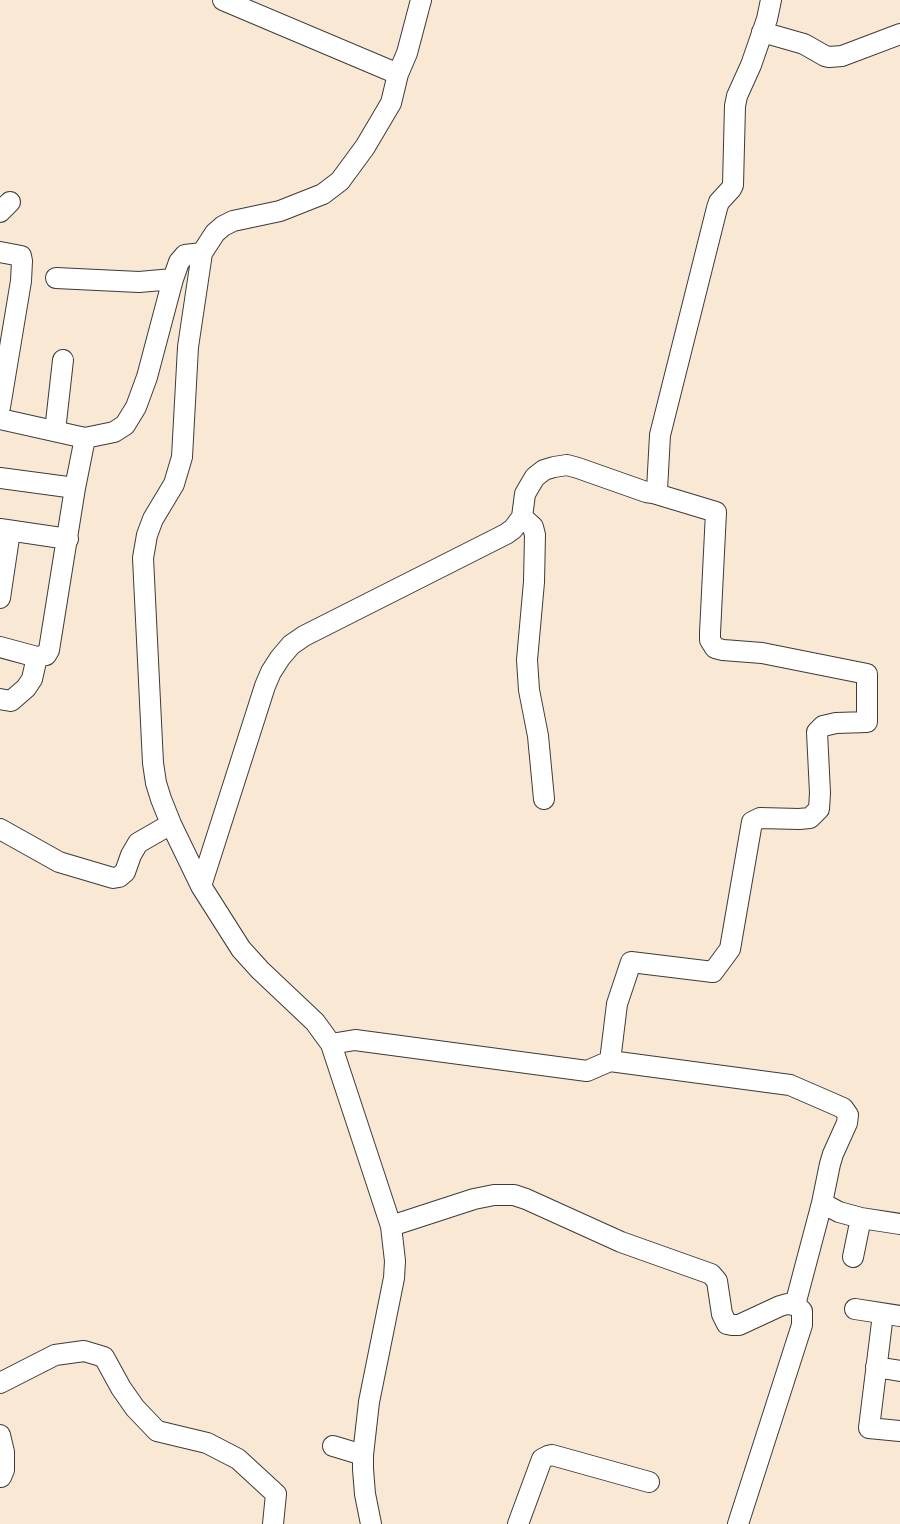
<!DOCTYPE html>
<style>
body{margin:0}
canvas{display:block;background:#f8e8d4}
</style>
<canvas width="900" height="1524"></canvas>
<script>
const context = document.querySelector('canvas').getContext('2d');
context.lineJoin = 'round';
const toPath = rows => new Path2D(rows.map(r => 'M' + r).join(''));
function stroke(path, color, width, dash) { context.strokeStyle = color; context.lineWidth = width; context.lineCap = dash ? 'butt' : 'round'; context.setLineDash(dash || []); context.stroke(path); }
const minor = toPath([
 [223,0,398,74],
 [762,32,804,44,825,56,829,57,842,56,900,34],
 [0,212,10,202],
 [0,252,21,256,22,261,21,281,0,407],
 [56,278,139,282,173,279],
 [0,419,85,438,75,488,49,650,46,655,37,657,0,647],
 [55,431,63,360],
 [85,438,114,432,125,425,136,407,147,377,173,279,179,262,185,255,202,253],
 [0,478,75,488],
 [522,517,533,527,535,535,534,582,527,660,529,690,538,736,544,799],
 [0,529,68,539],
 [0,598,10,531],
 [0,699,11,701,26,688,32,679,37,657],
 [0,829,59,862,113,878,119,877,125,872,131,855,138,843,171,824],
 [201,886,265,686,271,672,280,658,291,645,304,636,506,534,513,529,522,517,525,494,529,487,535,477,544,470,554,467,567,465,578,468,646,492,653,493,657,490,660,435,717,208,719,202,731,189,733,185,735,106,737,96,751,65,767,19,771,0],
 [331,1044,355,1040,587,1071,610,1061,790,1085,843,1108,848,1115,847,1123,833,1154,830,1164,822,1203,839,1212,861,1218,900,1224],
 [610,1061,617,1004,631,962,713,972,730,949,752,822,760,818,799,819,810,818,819,809,820,793,817,732,823,726,836,723,867,722,867,674,762,653,723,650,715,648,710,640,710,633,716,512,653,493],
 [391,1226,474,1199,494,1195,514,1195,526,1199,621,1242,711,1274,717,1281,722,1314,727,1324,732,1325,739,1325,780,1306,787,1304,795,1305,799,1308,802,1311,802,1325,738,1524],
 [853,1257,861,1218],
 [795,1305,822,1203],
 [855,1309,900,1316],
 [883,1314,869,1428,900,1431],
 [876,1367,900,1371],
 [0,1383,55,1355,84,1351,104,1357,121,1388,135,1408,157,1431,207,1443,238,1459,276,1494,273,1524],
 [0,1435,4,1452,4,1470,1,1477],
 [333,1446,363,1455],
 [371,1524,365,1494,363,1469,363,1455,369,1402,394,1278,395,1261,391,1226,331,1044,315,1022,260,970,241,949,201,886,171,824,161,799,156,783,153,763,143,558,147,535,153,519,174,484,182,457,188,347,202,253,215,233,223,226,233,221,280,211,323,194,340,181,365,147,391,103,398,74,407,53,421,0],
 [518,1524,542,1459,548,1456,552,1455,649,1482]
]);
stroke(minor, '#3d3b38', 22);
stroke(minor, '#fff', 20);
</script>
